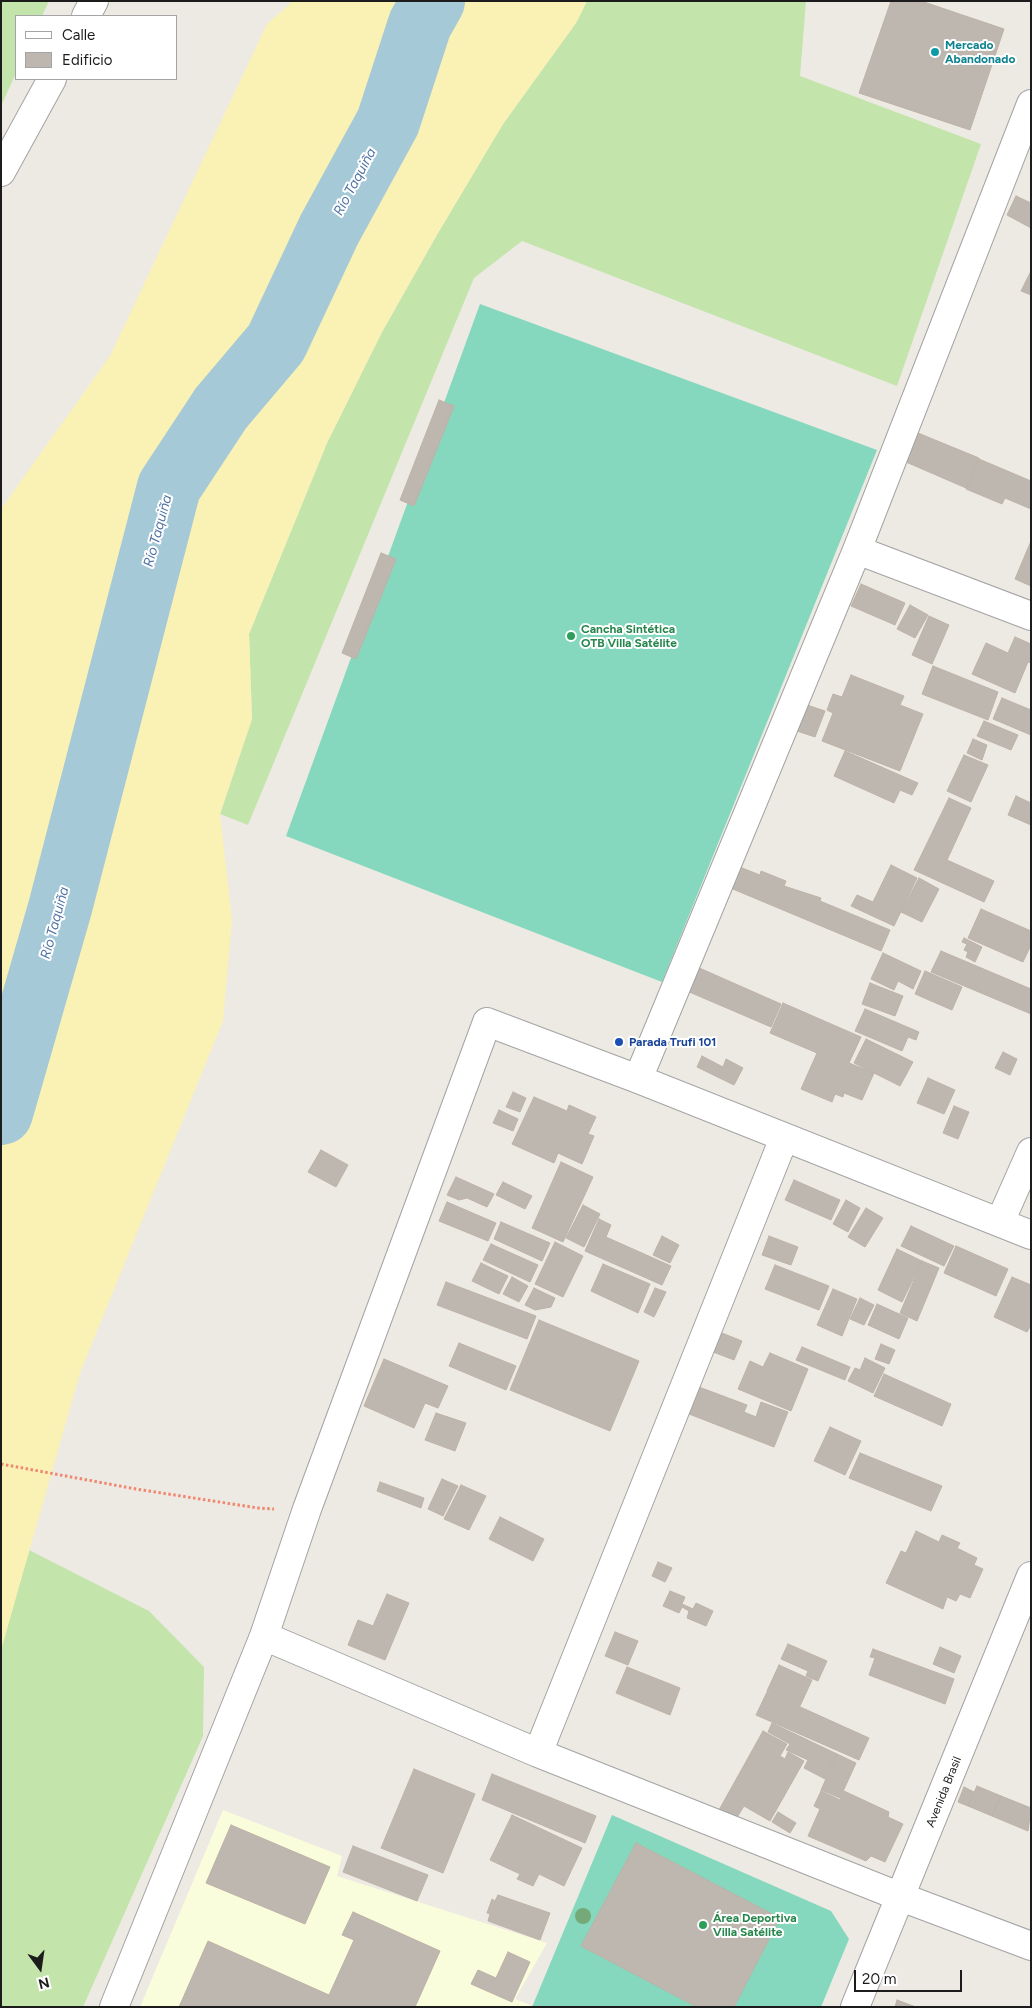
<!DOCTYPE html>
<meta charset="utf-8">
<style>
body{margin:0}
#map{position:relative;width:1032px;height:2008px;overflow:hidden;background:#edeae3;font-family:Figtree,sans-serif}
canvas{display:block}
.frame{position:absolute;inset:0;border:2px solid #1c1c1c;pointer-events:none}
.legend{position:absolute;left:15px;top:15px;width:162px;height:65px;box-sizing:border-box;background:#fff;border:1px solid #a4a4a4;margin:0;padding:6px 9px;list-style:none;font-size:15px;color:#1c1c1c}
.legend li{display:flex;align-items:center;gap:10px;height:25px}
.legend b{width:25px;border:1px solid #a4a4a4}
.north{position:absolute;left:15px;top:1943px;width:50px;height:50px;-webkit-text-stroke:4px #fff;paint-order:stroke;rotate:166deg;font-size:14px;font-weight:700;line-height:20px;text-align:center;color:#1c1c1c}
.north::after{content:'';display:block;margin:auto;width:18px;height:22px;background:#1c1c1c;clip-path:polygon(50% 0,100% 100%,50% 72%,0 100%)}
.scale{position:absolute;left:854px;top:1970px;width:108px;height:22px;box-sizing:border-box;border:2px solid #1c1c1c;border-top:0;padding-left:6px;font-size:15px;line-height:18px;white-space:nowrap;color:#1c1c1c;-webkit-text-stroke:4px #fff;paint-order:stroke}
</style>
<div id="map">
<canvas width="1032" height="2008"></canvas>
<div class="frame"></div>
<ul class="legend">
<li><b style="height:6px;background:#fff"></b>Calle</li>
<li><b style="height:14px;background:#bdb7b0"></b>Edificio</li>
</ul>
<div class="north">N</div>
<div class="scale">20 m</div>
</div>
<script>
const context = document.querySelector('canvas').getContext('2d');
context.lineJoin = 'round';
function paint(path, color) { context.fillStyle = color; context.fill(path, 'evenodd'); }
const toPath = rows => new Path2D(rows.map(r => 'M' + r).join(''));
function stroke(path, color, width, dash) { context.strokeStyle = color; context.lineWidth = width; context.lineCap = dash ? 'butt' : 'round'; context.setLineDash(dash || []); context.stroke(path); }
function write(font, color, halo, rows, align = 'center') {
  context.font = font + ' Figtree,sans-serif'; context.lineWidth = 4; context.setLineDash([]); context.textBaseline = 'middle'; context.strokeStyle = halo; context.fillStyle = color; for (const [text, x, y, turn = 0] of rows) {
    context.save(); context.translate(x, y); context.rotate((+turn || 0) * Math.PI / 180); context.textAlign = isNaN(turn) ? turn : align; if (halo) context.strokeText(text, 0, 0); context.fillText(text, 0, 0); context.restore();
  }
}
paint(toPath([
 [223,1810,342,1856,337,1876,547,1943,515,1999,535,2007,140,2007]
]), '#fafddc');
paint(toPath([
 [1,1,49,1,42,16,16,16,16,73,1,106],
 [587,1,806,1,800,76,981,144,897,386,522,241,474,278,248,825,220,814,252,719,249,634,327,443,382,332,438,233,503,124,576,23],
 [29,1550,149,1611,204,1667,203,1736,83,2007,1,2007,1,1650]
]), '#c3e4ab');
paint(toPath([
 [293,1,587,1,576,23,503,124,438,233,382,332,327,443,249,634,252,719,220,814,232,920,223,1021,80,1373,1,1650,1,509,110,356,267,24]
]), '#faf1b4');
paint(toPath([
 [480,304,877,450,662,982,286,836],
 [612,1815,831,1911,849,1939,821,2007,532,2007]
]), '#85d8be');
stroke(toPath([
 [1,1113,60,908,169,487,221,408,276,343,329,230,388,122,420,24,433,1]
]), '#a6c9d8', 64);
const building = toPath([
 [891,1,921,1,1004,29,970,130,859,93,891,1],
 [1016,196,1031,203,1031,228,1007,215,1016,196],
 [1031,271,1031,295,1021,291,1031,271],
 [439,400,454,406,414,506,400,500,439,400],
 [918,433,979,458,966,488,906,462,918,433],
 [979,459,1031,481,1031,509,1005,498,1002,504,966,489,979,459],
 [1031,541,1031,586,1015,579,1031,541],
 [381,553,396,559,356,659,342,653,381,553],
 [861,584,905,603,895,625,851,606,861,584],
 [910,605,928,615,915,638,897,629,910,605],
 [929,616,949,625,932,664,912,655,929,616],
 [1015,637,1031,644,1031,663,1028,662,1015,693,972,674,986,643,1008,653,1015,637],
 [933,666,998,692,988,720,922,694,933,666],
 [851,675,904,696,900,705,923,714,900,771,822,741,833,713,827,710,833,694,842,697,851,675],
 [1002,698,1031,710,1031,735,993,719,1002,698],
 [807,705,825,711,815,737,797,731,807,705],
 [984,721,1018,735,1011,750,977,736,984,721],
 [973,739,987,745,982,760,967,753,973,739],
 [845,751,918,783,912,795,900,790,894,803,834,776,845,751],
 [964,755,988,765,971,802,947,791,964,755],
 [1016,796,1031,803,1031,825,1008,815,1016,796],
 [949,798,971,808,947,860,994,881,984,902,914,870,949,798],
 [891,865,917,878,894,926,851,906,857,895,873,902,891,865],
 [737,866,760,875,761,871,786,881,784,886,821,898,820,901,890,930,881,951,728,887,737,866],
 [919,878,939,889,922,922,901,912,919,878],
 [981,909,1031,931,1031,945,1023,962,968,938,981,909],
 [964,938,982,947,975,962,966,957,968,952,964,950,967,944,962,942,964,938],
 [941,951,1031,989,1031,1014,931,972,941,951],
 [883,953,921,971,913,989,898,981,894,990,871,979,883,953],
 [697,967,781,1004,771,1027,687,991,697,967],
 [925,971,962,987,952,1010,915,994,925,971],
 [870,983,903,996,895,1016,862,1004,870,983],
 [783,1003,861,1037,849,1063,874,1073,862,1100,844,1093,843,1097,835,1094,832,1102,801,1089,817,1053,770,1033,783,1003],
 [865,1009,919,1032,916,1040,908,1037,902,1051,855,1031,865,1009],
 [866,1039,913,1062,900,1086,854,1063,866,1039],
 [1003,1052,1017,1059,1010,1075,995,1068,1003,1052],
 [702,1056,723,1067,726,1059,743,1068,734,1085,697,1067,702,1056],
 [928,1078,955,1090,944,1114,917,1103,928,1078],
 [513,1092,526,1098,520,1112,506,1107,513,1092],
 [534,1097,567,1111,569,1105,596,1117,588,1134,594,1136,582,1164,558,1153,554,1163,512,1144,534,1097],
 [954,1106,969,1112,958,1139,943,1133,954,1106],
 [499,1110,518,1119,513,1131,493,1123,499,1110],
 [321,1150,348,1165,336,1187,308,1172,321,1150],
 [561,1162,593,1177,563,1242,532,1228,561,1162],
 [456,1177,494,1194,487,1207,467,1198,459,1200,447,1195,456,1177],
 [794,1180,840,1200,831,1220,785,1200,794,1180],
 [503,1182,532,1196,525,1209,496,1195,503,1182],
 [846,1200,860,1208,848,1232,833,1224,846,1200],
 [447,1202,496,1223,488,1241,439,1221,447,1202],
 [583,1205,600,1214,584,1247,566,1238,583,1205],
 [866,1208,883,1218,865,1247,848,1237,866,1208],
 [599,1219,611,1225,606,1237,671,1266,662,1285,585,1251,599,1219],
 [501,1222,550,1243,542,1261,494,1239,501,1222],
 [911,1226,954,1246,944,1266,901,1246,911,1226],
 [662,1236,679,1245,670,1263,653,1255,662,1236],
 [769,1236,798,1247,791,1265,762,1255,769,1236],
 [555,1242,583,1256,563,1297,535,1284,555,1242],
 [491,1244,538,1265,530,1282,483,1260,491,1244],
 [956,1246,1008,1269,996,1296,944,1273,956,1246],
 [897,1249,922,1261,902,1302,878,1290,897,1249],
 [922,1261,939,1268,917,1321,900,1313,922,1261],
 [481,1263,508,1276,499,1294,472,1281,481,1263],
 [603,1264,650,1284,638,1313,591,1291,603,1264],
 [775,1265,829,1286,819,1310,765,1289,775,1265],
 [512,1277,528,1286,519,1302,503,1294,512,1277],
 [1012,1277,1031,1285,1031,1325,1027,1332,994,1317,1012,1277],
 [446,1282,536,1316,527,1339,437,1305,446,1282],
 [534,1288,555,1298,551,1307,535,1310,525,1305,534,1288],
 [655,1288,666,1292,654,1317,644,1312,655,1288],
 [833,1289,857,1299,842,1336,817,1325,833,1289],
 [860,1298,874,1305,864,1325,850,1319,860,1298],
 [877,1304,908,1318,899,1339,868,1325,877,1304],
 [539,1320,639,1361,610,1431,510,1390,539,1320],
 [717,1331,742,1341,734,1360,708,1350,717,1331],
 [459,1343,516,1366,506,1390,449,1366,459,1343],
 [881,1344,895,1350,889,1364,875,1359,881,1344],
 [802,1347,850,1367,845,1380,796,1360,802,1347],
 [770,1353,808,1369,791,1411,738,1389,750,1361,763,1367,770,1353],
 [865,1358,885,1368,873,1393,848,1381,855,1368,860,1370,865,1358],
 [384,1359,448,1386,438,1408,425,1403,414,1428,364,1406,384,1359],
 [884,1374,951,1404,942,1426,874,1396,884,1374],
 [699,1387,747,1405,744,1412,756,1417,761,1402,788,1412,774,1447,689,1414,699,1387],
 [436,1413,466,1423,455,1451,425,1440,436,1413],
 [830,1427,861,1441,845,1475,814,1461,830,1427],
 [860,1453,942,1486,931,1511,849,1478,860,1453],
 [442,1479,458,1486,443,1516,428,1509,442,1479],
 [380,1482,424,1498,421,1508,377,1491,380,1482],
 [461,1485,486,1496,469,1530,444,1519,461,1485],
 [500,1517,544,1539,533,1561,489,1539,500,1517],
 [916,1531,939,1542,942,1535,960,1543,957,1548,977,1558,974,1565,983,1569,970,1598,960,1594,956,1601,947,1597,943,1609,886,1583,901,1551,906,1553,916,1531],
 [658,1562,672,1568,665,1582,652,1576,658,1562],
 [670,1591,685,1597,682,1604,693,1609,696,1603,713,1611,706,1626,687,1618,689,1611,682,1607,679,1613,663,1606,670,1591],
 [387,1594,409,1603,385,1660,348,1645,358,1620,373,1626,387,1594],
 [615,1632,638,1641,628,1665,605,1656,615,1632],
 [788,1644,827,1661,818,1681,806,1676,808,1671,781,1659,788,1644],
 [940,1647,961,1656,954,1673,933,1664,940,1647],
 [873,1649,954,1679,945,1704,869,1675,875,1658,870,1657,873,1649],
 [779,1665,812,1680,800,1706,767,1691,779,1665],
 [627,1667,680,1688,670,1715,616,1693,627,1667],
 [767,1692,869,1738,859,1760,756,1715,767,1692],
 [772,1723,837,1754,825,1779,804,1768,808,1760,786,1750,790,1744,768,1732,772,1723],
 [763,1731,787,1744,780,1756,785,1759,788,1752,804,1761,770,1821,744,1806,736,1819,719,1810,763,1731],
 [837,1754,856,1763,840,1798,821,1790,837,1754],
 [414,1769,475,1794,443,1873,381,1848,414,1769],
 [492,1774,596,1816,585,1843,482,1800,492,1774],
 [977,1786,1001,1796,992,1816,968,1806,977,1786],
 [964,1787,974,1792,968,1806,958,1802,964,1787],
 [821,1791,840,1800,844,1791,889,1812,888,1817,903,1824,885,1862,871,1856,866,1861,808,1836,820,1809,814,1806,821,1791],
 [1001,1796,1031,1808,1028,1831,992,1816,1001,1796],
 [778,1812,796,1823,790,1833,772,1822,778,1812],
 [512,1815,582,1848,564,1886,539,1874,533,1886,517,1879,520,1874,490,1860,512,1815],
 [231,1825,330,1867,305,1924,206,1883,231,1825],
 [636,1843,780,1918,734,2007,697,2007,581,1946,636,1843],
 [353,1846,428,1875,417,1901,343,1872,353,1846],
 [498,1895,550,1913,540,1940,488,1921,490,1914,487,1913,492,1899,495,1901,498,1895],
 [353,1912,440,1951,415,2007,179,2007,208,1941,329,1995,354,1940,342,1935,353,1912],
 [508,1952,530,1962,512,2002,471,1984,478,1970,496,1978,508,1952],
 [897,2000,916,2007,895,2007,897,2000]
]);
paint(building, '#bdb7b0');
stroke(building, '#beb2a6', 1);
const minor = toPath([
 [86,16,94,1],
 [1,172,52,79],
 [857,550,1031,616],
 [638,1079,857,550,1031,104],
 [1000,1222,1031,1152],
 [264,1636,538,1753,901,1897,1031,1946],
 [538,1753,784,1138],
 [114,2007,264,1636,307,1509,487,1022,638,1079,1031,1235],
 [855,2007,1031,1576]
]);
stroke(minor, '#a3a3a3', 30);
stroke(toPath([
 [1,1464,136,1489,258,1508,274,1509]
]), '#f08871', 3, [2.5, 2.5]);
stroke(minor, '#fff', 28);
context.fillStyle = '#75a979';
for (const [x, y] of [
 [583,1916]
]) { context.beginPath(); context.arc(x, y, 8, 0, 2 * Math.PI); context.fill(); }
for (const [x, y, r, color] of [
 [935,52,5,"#0f9aa8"],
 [571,636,5,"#2e9e5b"],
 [619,1042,5,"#1a4fb4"],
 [703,1925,5,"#2e9e5b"]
]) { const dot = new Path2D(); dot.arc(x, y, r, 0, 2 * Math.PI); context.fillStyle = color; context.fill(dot); stroke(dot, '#fff', 2); }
write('bold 12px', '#0d838f', '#fff', [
 ["Mercado",945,45],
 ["Abandonado",945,59]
], 'left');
write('bold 12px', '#27864d', '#fff', [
 ["Cancha Sintética",581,629],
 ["OTB Villa Satélite",581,643],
 ["Área Deportiva",713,1918],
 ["Villa Satélite",713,1932]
], 'left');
write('bold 12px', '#164399', '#fff', [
 ["Parada Trufi 101",629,1042]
], 'left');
write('12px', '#1c1c1c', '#fff', [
 ["Avenida Brasil",944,1792,-68]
]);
write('italic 14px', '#5074a5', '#fff', [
 ["Río Taquiña",355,182,-62],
 ["Río Taquiña",158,531,-75],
 ["Río Taquiña",55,923,-75]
]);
</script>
